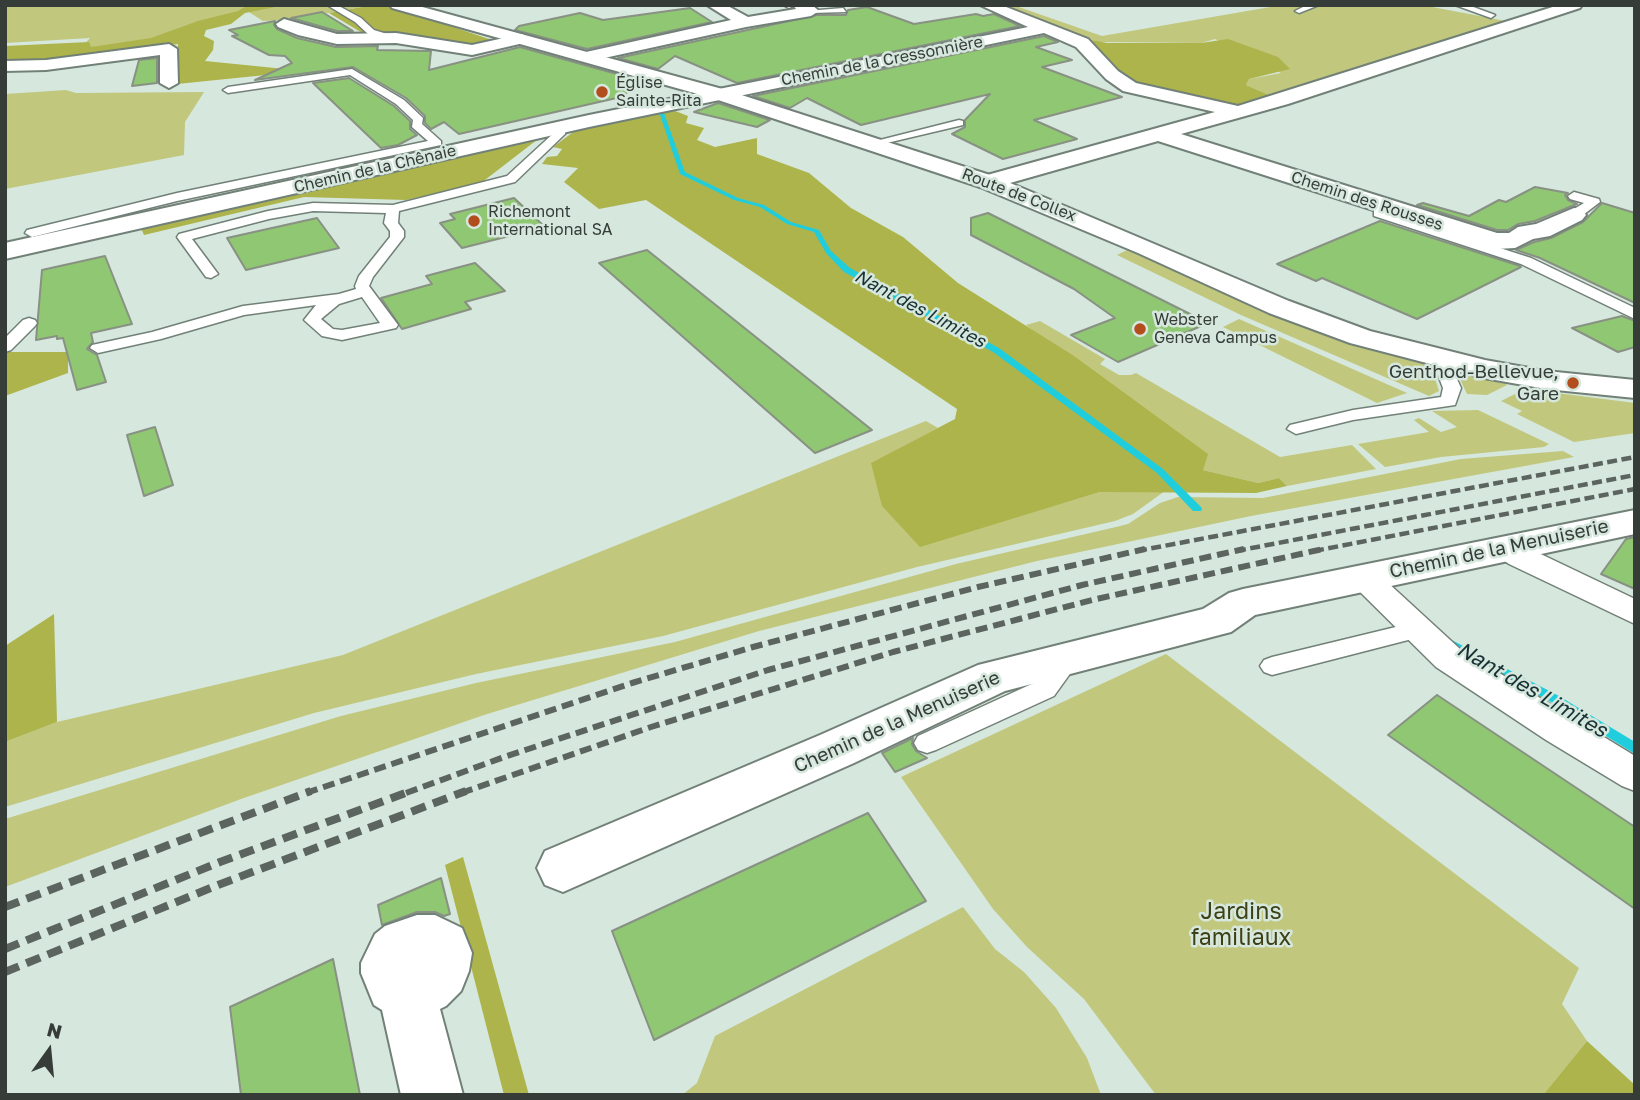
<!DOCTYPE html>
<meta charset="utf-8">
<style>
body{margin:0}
#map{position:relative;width:1640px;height:1100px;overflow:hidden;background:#d6e7dd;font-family:"Golos Text",sans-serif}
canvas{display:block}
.frame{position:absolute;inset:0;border:7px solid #363d38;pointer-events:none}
.north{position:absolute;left:14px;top:1016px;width:70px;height:70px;-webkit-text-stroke:5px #d6e7dd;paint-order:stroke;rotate:15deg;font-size:19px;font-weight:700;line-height:28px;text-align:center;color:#363d38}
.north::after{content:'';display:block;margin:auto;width:24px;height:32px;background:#363d38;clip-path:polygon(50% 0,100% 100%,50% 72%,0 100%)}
</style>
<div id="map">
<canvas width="1640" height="1100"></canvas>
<div class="frame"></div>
<div class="north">N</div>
</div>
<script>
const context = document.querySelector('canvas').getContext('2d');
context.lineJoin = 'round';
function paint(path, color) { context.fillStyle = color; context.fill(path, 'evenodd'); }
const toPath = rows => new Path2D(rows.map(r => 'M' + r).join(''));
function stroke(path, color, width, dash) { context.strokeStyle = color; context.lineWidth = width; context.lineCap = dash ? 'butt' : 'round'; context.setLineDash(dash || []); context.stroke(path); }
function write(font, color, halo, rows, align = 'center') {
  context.font = font + ' "Golos Text",sans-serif'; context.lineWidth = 5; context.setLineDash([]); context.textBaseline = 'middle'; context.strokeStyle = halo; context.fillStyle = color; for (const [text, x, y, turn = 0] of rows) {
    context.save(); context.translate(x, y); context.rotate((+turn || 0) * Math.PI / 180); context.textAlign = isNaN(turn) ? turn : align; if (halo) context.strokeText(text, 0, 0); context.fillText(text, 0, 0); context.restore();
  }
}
paint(toPath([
 [5,5,373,5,289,20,263,21,244,9,166,37,71,59,90,38,5,43],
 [992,5,1013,5,1102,36,1282,5,1422,5,1511,22,1276,98,1246,85,1249,79,1281,73,1215,39,1201,43,1098,42],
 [66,90,76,93,204,92,185,122,184,155,5,189,5,94],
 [1129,249,1359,344,1427,365,1432,369,1439,391,1429,396,1241,315,1117,255],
 [1239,319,1407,393,1377,403,1223,327],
 [1040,321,1105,359,1100,364,1119,375,1131,375,1136,373,1280,457,1352,445,1376,469,1287,486,1279,478,1258,483,1203,470,1026,325],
 [1468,374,1502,380,1507,385,1487,395,1467,394,1459,377],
 [1525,389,1635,403,1635,433,1574,442,1517,414,1522,411,1501,401],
 [1478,410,1549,444,1544,447,1441,457,1385,467,1358,444,1429,432,1414,420,1419,418,1441,432,1457,427,1432,411],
 [926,421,938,428,872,463,920,546,1100,492,1165,491,1133,514,1115,521,917,567,663,636,476,674,314,713,5,807,5,742,57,722,343,655],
 [1563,451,1574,457,1251,516,1037,561,759,631,484,715,241,799,5,887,5,819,341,716,476,683,675,642,956,564,1116,527,1128,524,1160,503,1178,497,1263,498,1461,459],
 [1166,654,1579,968,1562,1004,1587,1041,1543,1095,1156,1095,1084,999,1027,947,993,909,901,777],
 [963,907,995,949,1024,972,1056,1008,1087,1058,1101,1095,682,1095,697,1083,715,1036]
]), '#c1c77d');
paint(toPath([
 [248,5,280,6,245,13,231,24,206,30,204,36,214,41,213,50,205,61,305,71,177,84,178,44,58,61,5,62,5,46,89,42,91,47,151,38,198,21,238,11],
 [373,5,387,5,492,40,477,44,364,34,329,13],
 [1081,38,1107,43,1201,43,1228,39,1278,57,1290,69,1249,79,1246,85,1276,98,1240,107,1131,84],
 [670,109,688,116,686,123,704,128,697,140,715,147,757,138,757,154,809,173,851,208,903,237,958,283,1074,356,1208,454,1203,470,1258,483,1279,478,1287,486,1256,493,1100,492,920,547,882,506,871,463,955,419,957,409,646,200,599,209,564,182,578,168,542,164,547,157,557,156,562,149,553,147,580,127],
 [542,136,481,183,406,200,304,197,144,235,140,226],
 [5,352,68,352,68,373,5,396],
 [54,614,57,722,5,742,5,646],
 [463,857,529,1095,504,1095,445,865],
 [1587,1041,1635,1085,1635,1095,1543,1095]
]), '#adb44b');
paint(toPath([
 [659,112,664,113,685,172,738,198,764,205,791,222,819,230,831,251,850,268,999,348,1163,469,1201,507,1202,509,1201,511,1193,511,1157,473,993,352,844,272,826,253,814,232,787,224,760,207,734,200,680,174,659,112],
 [1446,637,1559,696,1635,742,1635,754,1551,702,1442,644,1440,641,1442,638,1446,637]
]), '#20cddd');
const building = toPath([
 [867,7,914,24,976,14,983,16,994,14,1020,26,737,83,675,56,658,69,618,58,817,15,846,15,848,10,867,7],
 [690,8,712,22,587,49,515,30,519,26,580,13,603,20,690,8],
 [322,12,353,31,337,31,291,18,322,12],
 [275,21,274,25,277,29,297,38,336,47,378,46,377,50,431,51,429,70,520,47,642,81,621,97,459,134,444,122,431,129,425,123,425,116,406,98,353,67,255,80,292,63,285,56,269,55,232,36,238,35,229,30,275,21],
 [1044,36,1058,42,1036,47,1072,60,1042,67,1122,97,1034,120,1077,139,1003,159,952,134,965,127,965,120,990,94,861,125,807,98,790,108,753,96,1044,36],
 [157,58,157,83,132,86,139,60,157,58],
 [349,78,394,106,410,121,410,129,417,135,398,145,381,148,313,83,349,78],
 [718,103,770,120,757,127,694,112,718,103],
 [1535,187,1568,193,1565,195,1568,200,1577,204,1535,221,1518,224,1508,230,1497,230,1417,205,1423,203,1469,216,1499,200,1506,202,1535,187],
 [514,198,545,227,462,248,440,223,455,219,450,214,514,198],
 [1602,203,1635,213,1635,303,1540,258,1516,250,1534,242,1551,238,1583,222,1602,203],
 [988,213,1208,323,1118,362,1071,335,1115,318,1074,289,971,235,971,218,988,213],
 [317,218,339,248,246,270,227,238,317,218],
 [1380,221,1520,266,1521,267,1417,319,1322,278,1316,281,1277,264,1380,221],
 [647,250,872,430,815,453,599,263,647,250],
 [105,256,132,324,91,333,93,342,87,349,97,355,106,382,77,390,63,338,57,339,57,336,36,340,42,270,105,256],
 [475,263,505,291,465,302,471,309,402,329,381,298,432,284,426,276,475,263],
 [1622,316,1635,321,1635,347,1618,352,1572,328,1622,316],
 [155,427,173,485,144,496,127,435,155,427],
 [1635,537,1635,589,1601,574,1626,539,1635,537],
 [1437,695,1635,827,1635,909,1388,735,1437,695],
 [913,738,912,744,916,751,927,758,895,772,882,753,913,738],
 [868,813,926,901,654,1040,612,931,868,813],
 [441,878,450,914,444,916,435,912,417,912,382,925,378,905,441,878],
 [333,959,360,1095,241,1095,230,1007,333,959]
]);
paint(building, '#90c772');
stroke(building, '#889183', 2);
const service = toPath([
 [327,5,337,5,361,18,374,30,400,38,396,41,368,34,355,22,327,5],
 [783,5,793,5,793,6,789,8,783,5],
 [1307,5,1319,5,1299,13,1295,11,1307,5],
 [1455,5,1468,5,1495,15,1491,18,1455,5],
 [843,8,846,12,811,13,807,11,843,8],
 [352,69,404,100,423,118,422,124,441,141,441,145,177,201,32,237,25,233,27,230,177,193,428,141,412,127,413,120,396,104,350,75,228,93,223,90,228,87,352,69],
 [959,120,963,121,963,125,874,146,868,143,959,120],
 [558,125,566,125,565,134,515,182,399,211,398,223,404,231,404,237,373,277,369,286,398,325,396,328,342,340,322,336,304,320,316,305,244,315,161,339,98,353,90,348,92,345,152,332,243,306,339,294,356,289,355,286,359,276,390,237,390,231,384,223,386,213,313,211,269,219,192,239,218,274,211,278,206,277,177,237,179,234,268,211,313,203,393,205,507,176,556,131,558,125],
 [362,297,380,323,342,330,333,329,321,319,339,304,362,297],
 [1574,192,1599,199,1600,202,1579,218,1569,218,1569,212,1584,203,1570,199,1568,196,1574,192],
 [1379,209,1531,258,1635,308,1635,319,1521,264,1374,216,1374,210,1379,209],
 [29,318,35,320,37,323,35,326,11,350,5,352,5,338,23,320,29,318],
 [1440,354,1448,359,1461,388,1455,405,1353,420,1296,434,1287,429,1290,425,1353,410,1441,397,1443,388,1432,359,1440,354],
 [1404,625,1412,627,1415,633,1412,639,1272,675,1264,672,1260,666,1264,660,1272,657,1404,625],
 [1070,648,1078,651,1082,657,1054,696,936,750,927,753,918,750,914,743,918,736,1036,682,1062,651,1070,648]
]);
const pedestrian = toPath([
 [1505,537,1635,599,1635,624,1509,564,1495,554,1490,547,1495,540,1505,537],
 [1363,566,1374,570,1460,649,1635,756,1635,791,1622,786,1546,740,1436,667,1352,584,1348,577,1352,570,1363,566]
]);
const minor = toPath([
 [707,5,726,5,748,17,796,9,793,5,812,5,819,11,811,16,746,27,586,62,577,57,586,52,731,20,707,5],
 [980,5,1001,5,1088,39,1118,71,1136,83,1238,106,1559,5,1582,5,1580,8,1288,104,1181,134,1497,233,1509,233,1518,227,1536,224,1574,208,1582,210,1586,215,1582,220,1550,236,1533,239,1515,248,1495,249,1158,141,996,187,980,187,977,182,980,177,1215,112,1123,91,1106,79,1076,47,1044,33,589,127,5,259,5,243,589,115,1028,27,980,5],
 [284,19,337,34,396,33,472,45,522,34,530,39,528,42,472,55,396,43,337,44,298,35,278,27,276,24,284,19],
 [169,44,177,49,178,83,169,88,160,83,160,55,46,70,5,71,5,61,46,60,169,44],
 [1635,510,1635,534,1255,615,1231,632,1005,691,854,763,563,892,545,885,537,868,545,851,820,735,978,665,1203,609,1229,593,1243,589,1635,510],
 [417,915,435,915,462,928,472,953,469,971,461,991,446,1006,440,1009,463,1095,401,1095,382,1010,374,1005,361,973,361,963,375,934,385,926,417,915]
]);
const tertiary = toPath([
 [390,5,415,5,726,90,996,177,1289,301,1370,331,1485,360,1546,371,1635,380,1635,398,1546,389,1484,378,1350,343,1269,313,1138,253,980,187,712,98,392,8,390,5]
]);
stroke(service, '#728178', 3);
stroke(pedestrian, '#728178', 3);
stroke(minor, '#728178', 4);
stroke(tertiary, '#728178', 4);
paint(service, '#fff');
paint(pedestrian, '#fff');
paint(minor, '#fff');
paint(tertiary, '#fff');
stroke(toPath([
 [1137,551,1635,457],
 [1236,551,1635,475],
 [1314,551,1635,489]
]), '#5b645e', 4.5, [10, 4.5]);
stroke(toPath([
 [306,793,632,683,753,647,978,587,1145,549],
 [406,793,504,757,768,670,1082,585,1244,549],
 [461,793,651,727,893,652,1092,600,1323,549]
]), '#5b645e', 6, [12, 6]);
stroke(toPath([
 [5,907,311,791],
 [5,949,220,862,411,791],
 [5,972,218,885,466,791]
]), '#5b645e', 8, [15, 8]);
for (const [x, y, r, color] of [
 [602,92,7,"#b24d1e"],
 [474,221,7,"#b24d1e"],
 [1140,329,7,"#b24d1e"],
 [1573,383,7,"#b24d1e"]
]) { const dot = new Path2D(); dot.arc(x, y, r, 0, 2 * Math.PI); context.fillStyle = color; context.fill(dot); stroke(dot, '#d6e7dd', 2.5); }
write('16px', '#363d38', '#d6e7dd', [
 ["Chemin de la Cressonnière",882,61,-11],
 ["Chemin de la Chênaie",375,169,-13],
 ["Route de Collex",1019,195,21],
 ["Chemin des Rousses",1367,201,18]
]);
write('16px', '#363d38', '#d6e7dd', [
 ["Église",616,83],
 ["Sainte-Rita",616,101],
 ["Richemont",488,212],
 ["International SA",488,230],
 ["Webster",1154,320],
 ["Geneva Campus",1154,338]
], 'left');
write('italic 18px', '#183134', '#d6e7dd', [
 ["Nant des Limites",920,309,28]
]);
write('19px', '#363d38', '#d6e7dd', [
 ["Genthod-Bellevue,",1559,372],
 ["Gare",1559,394]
], 'right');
write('19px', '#363d38', '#d6e7dd', [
 ["Chemin de la Menuiserie",1499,549,-12],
 ["Chemin de la Menuiserie",897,722,-24]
]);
write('italic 21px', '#183134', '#d6e7dd', [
 ["Nant des Limites",1532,690,30]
]);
write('23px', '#3e4015', '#d6e7dd', [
 ["Jardins",1241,912],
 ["familiaux",1241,938]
]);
</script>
